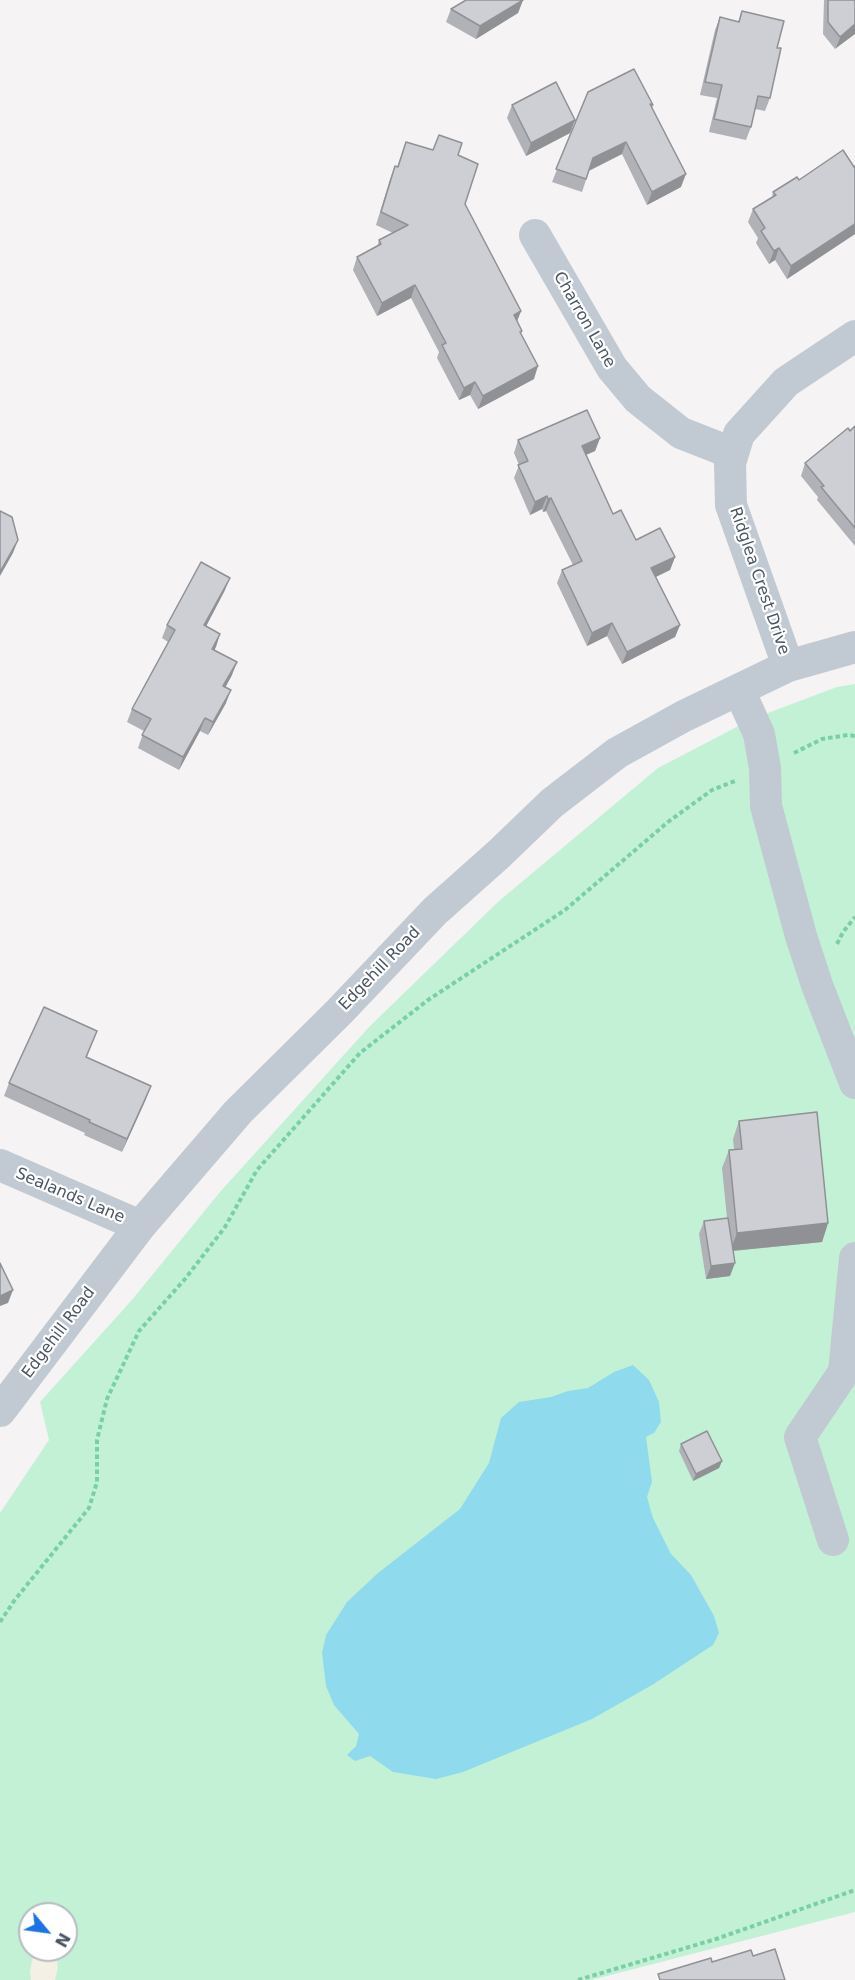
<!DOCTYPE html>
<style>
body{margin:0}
#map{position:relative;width:855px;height:1980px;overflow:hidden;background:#f5f3f3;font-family:"DejaVu Sans",sans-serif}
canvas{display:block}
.north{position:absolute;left:18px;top:1902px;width:60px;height:60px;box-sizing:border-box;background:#fff;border:2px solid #b7bbc0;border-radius:50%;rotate:119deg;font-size:16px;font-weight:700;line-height:24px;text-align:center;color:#4a5661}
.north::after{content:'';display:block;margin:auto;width:21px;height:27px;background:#1a73e8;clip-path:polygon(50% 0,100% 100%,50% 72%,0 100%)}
</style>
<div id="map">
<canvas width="855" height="1980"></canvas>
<div class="north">N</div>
</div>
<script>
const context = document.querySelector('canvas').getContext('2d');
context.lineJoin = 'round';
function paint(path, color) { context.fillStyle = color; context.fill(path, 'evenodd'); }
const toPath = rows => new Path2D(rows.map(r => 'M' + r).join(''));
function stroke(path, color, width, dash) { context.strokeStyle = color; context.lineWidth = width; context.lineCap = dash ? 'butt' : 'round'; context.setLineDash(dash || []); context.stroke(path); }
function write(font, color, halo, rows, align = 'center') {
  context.font = font + ' "DejaVu Sans",sans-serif'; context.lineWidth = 4.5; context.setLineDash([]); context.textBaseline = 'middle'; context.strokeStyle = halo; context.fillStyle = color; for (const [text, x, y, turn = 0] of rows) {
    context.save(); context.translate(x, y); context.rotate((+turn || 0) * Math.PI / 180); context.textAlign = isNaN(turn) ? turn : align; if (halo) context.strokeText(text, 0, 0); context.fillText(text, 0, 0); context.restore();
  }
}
paint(toPath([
 [855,684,855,1912,591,1980,0,1980,0,1513,49,1440,40,1402,131,1301,220,1192,370,1026,499,901,658,768,752,719,837,687],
 [30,1914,66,1914,66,1950,30,1950]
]), '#c3f1d5');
paint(toPath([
 [42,1953,51,1953,56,1957,58,1968,55,1980,31,1980,30,1972,32,1960,37,1954]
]), '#f5f0e5');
paint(toPath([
 [633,1365,649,1380,659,1402,661,1422,654,1433,646,1437,652,1482,647,1497,653,1518,671,1554,691,1575,714,1616,719,1633,713,1645,652,1685,592,1719,463,1772,436,1779,393,1772,370,1756,355,1761,347,1755,356,1746,359,1734,334,1705,326,1686,322,1653,326,1635,347,1602,378,1573,460,1509,489,1463,501,1418,519,1402,551,1397,568,1391,588,1388,614,1372]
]), '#90daee');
stroke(toPath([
 [794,753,822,739,848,735,855,736],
 [837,944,843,932,855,917],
 [0,1622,14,1601,89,1508,97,1482,97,1440,107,1399,139,1331,185,1279,225,1227,257,1170,360,1053,428,1000,565,910,668,822,712,790,735,781],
 [578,1980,716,1939,855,1890]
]), '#7ad0a6', 4, [4.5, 3]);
stroke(toPath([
 [535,235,612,368,638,399,681,433,732,453],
 [788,666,731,505,730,463,739,434,786,382,855,336],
 [739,690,759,734,765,768,766,806,801,936,817,985,855,1083],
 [0,1165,140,1226],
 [0,1411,140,1226,238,1112,339,1012,435,911,499,854,552,803,617,753,684,716,788,666,855,647],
 [833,1540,800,1437,844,1372,855,1258]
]), '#c1cad2', 32);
paint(toPath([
 [523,0,518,13,476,39,446,22,451,9],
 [824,0,855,0,835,49,823,34],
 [742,11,777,48,770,98,765,111,755,109,751,127,746,140,709,132,717,98,700,95,715,30,720,17,738,22],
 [588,92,653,105,652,108,681,187,647,205,622,154,589,171,582,192,552,182],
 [512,105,575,120,570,133,526,156,507,118],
 [406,142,433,150,458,155,465,204,521,311,517,321,522,331,521,334,534,379,478,409,470,395,459,400,437,358,439,352,411,298,377,316,353,270,357,257,377,247,379,240,393,233,376,225,390,179,395,166,397,167],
 [855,166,855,234,787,279,775,260,769,264,756,243,758,238,748,222,753,209,772,197,773,192,799,180],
 [855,426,855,546,817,500,818,497,801,476,805,463],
 [600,438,595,451,586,455,613,514,636,540,675,557,670,570,656,577,680,625,675,637,622,664,607,636,587,646,557,583,562,570,573,565,546,511,543,512,542,509,530,515,514,478,519,465,514,453,518,440],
 [225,590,206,626,220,634,214,650,232,675,225,687,226,703,208,735,200,731,179,770,138,748,144,731,127,722,132,709,168,642,162,638,167,625],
 [97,1031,87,1057,146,1099,122,1152,84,1135,85,1133,4,1096,9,1083],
 [739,1121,828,1223,822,1242,733,1251,730,1276,706,1279,699,1234,704,1221,727,1218,722,1168,729,1150,734,1149,733,1139],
 [681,1444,722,1461,719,1468,693,1481,679,1451]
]), '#b0b2b7');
paint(toPath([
 [523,0,518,13,476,39,480,26],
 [855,24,855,34,835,49,840,37],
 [575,120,570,133,526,156,531,143],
 [626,142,622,154,588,171,593,158],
 [686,174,681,187,647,205,652,192],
 [855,224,855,234,787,279,791,266],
 [779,248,775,260,769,264,774,251],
 [415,285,411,298,377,316,382,303],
 [521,311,516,324,514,315],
 [538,366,534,379,478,409,483,396],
 [475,382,470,395,459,400,464,388],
 [600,438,595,451,578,458,582,446],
 [547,496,542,509,530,515,535,502],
 [551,498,546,511,543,512,548,499],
 [18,540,13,553,0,576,0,572],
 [675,557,670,570,647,581,651,568],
 [230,578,225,590,200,638,204,625],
 [612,623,607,636,587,646,592,633],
 [680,625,675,637,622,664,627,652],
 [220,634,216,647,208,662,212,649],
 [237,662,232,675,219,699,223,686],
 [231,690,226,703,208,735,213,722],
 [205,718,200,731,179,770,183,757],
 [151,1086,146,1099,122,1152,127,1139],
 [828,1223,822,1242,730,1251,737,1233],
 [735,1263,730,1276,706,1279,711,1266],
 [13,1290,8,1303,0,1306,0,1296],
 [722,1461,719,1468,693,1481,696,1474]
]), '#909195');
const building = toPath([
 [466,0,523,0,480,26,451,9,466,0],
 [828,0,855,0,855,24,840,37,828,22,828,0],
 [742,11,784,21,777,48,781,48,770,98,758,96,751,127,714,119,722,85,705,82,720,17,739,22,742,11],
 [634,69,653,105,650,104,686,174,652,192,626,142,593,158,586,179,556,169,588,92,634,69],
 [556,82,575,120,531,143,512,105,556,82],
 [439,135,462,143,458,155,478,164,465,204,521,311,514,315,522,331,520,332,538,366,483,396,475,382,464,388,442,345,446,343,415,285,382,303,357,257,381,244,379,240,408,225,381,212,395,166,398,167,406,142,433,150,439,135],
 [843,150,854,167,855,166,855,224,791,266,779,248,774,251,761,231,765,228,753,209,776,195,773,192,797,177,799,180,843,150],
 [587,410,600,438,582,446,613,514,621,510,636,540,660,528,675,557,651,568,680,625,627,652,612,623,592,633,562,570,582,561,551,498,548,499,547,496,535,502,518,465,528,461,518,440,587,410],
 [855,426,855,528,821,487,824,486,805,463,848,428,850,431,855,426],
 [0,511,12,517,18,540,0,572,0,511],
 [201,562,230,578,204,625,220,634,212,649,237,662,223,686,231,690,213,722,205,718,183,757,142,735,151,719,132,709,175,630,167,625,201,562],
 [44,1007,97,1031,86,1057,151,1086,127,1139,89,1122,90,1120,9,1083,44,1007],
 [817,1112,828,1223,737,1233,729,1150,742,1149,739,1121,817,1112],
 [728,1218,735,1263,711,1266,704,1221,728,1218],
 [0,1263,13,1290,0,1296,0,1263],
 [707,1431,722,1461,696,1474,681,1444,707,1431],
 [775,1949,785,1980,660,1980,658,1974,711,1958,712,1962,751,1950,753,1956,775,1949]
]);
paint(building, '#cdcfd5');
stroke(building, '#909195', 1.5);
write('16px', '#4a5661', '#fff', [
 ["Charron Lane",584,320,60],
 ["Ridglea Crest Drive",759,581,71],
 ["Edgehill Road",380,969,-46],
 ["Sealands Lane",70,1196,23],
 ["Edgehill Road",59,1333,-53]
]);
</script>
